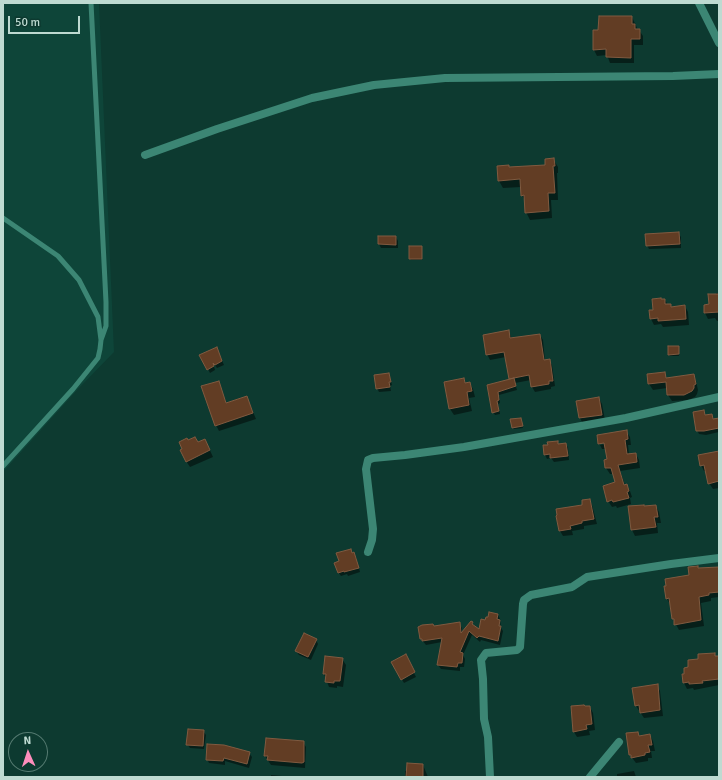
<!DOCTYPE html>
<style>
body{margin:0}
#map{position:relative;width:722px;height:780px;overflow:hidden;background:#0d3a30;font-family:Signika,sans-serif}
canvas{display:block}
.frame{position:absolute;inset:0;border:4px solid #bedad1;pointer-events:none}
.north{position:absolute;left:8px;top:732px;width:40px;height:40px;box-sizing:border-box;background:#0d3a30;border:1px solid #547a70;border-radius:50%;rotate:357deg;font-size:11px;font-weight:700;line-height:16px;text-align:center;color:#bedad1}
.north::after{content:'';display:block;margin:auto;width:14px;height:18px;background:#fe8ebc;clip-path:polygon(50% 0,100% 100%,50% 72%,0 100%)}
.scale{position:absolute;left:8px;top:16px;width:72px;height:18px;box-sizing:border-box;border:2px solid #bedad1;border-top:0;padding-left:5px;font-size:12px;line-height:14px;white-space:nowrap;color:#bedad1;-webkit-text-stroke:3px #0d3a30;paint-order:stroke}
</style>
<div id="map">
<canvas width="722" height="780"></canvas>
<div class="frame"></div>
<div class="north">N</div>
<div class="scale">50 m</div>
</div>
<script>
const context = document.querySelector('canvas').getContext('2d');
context.lineJoin = 'round';
function paint(path, color) { context.fillStyle = color; context.fill(path, 'evenodd'); }
const toPath = rows => new Path2D(rows.map(r => 'M' + r).join(''));
function stroke(path, color, width, dash) { context.strokeStyle = color; context.lineWidth = width; context.lineCap = dash ? 'butt' : 'round'; context.setLineDash(dash || []); context.stroke(path); }
paint(toPath([
 [3,3,99,3,114,352,78,389,3,472]
]), '#0e4539');
paint(toPath([
 [458,3,479,3,479,4,459,4],
 [632,17,638,30,639,30,643,36,643,45,634,45,634,63,610,63,607,55,597,56,594,50,599,31],
 [553,159,558,167,558,173,557,173,558,200,551,200,552,218,530,220,526,212,525,201,522,195,521,187,503,188,499,181,509,166,510,168,546,166],
 [678,233,681,237,681,248,649,249,647,245],
 [379,237,396,237,398,241,398,248,381,248,379,244],
 [421,247,422,260,411,260,410,259],
 [716,293,719,293,719,321,717,321,715,318,708,319,705,313,716,295],
 [665,300,668,305,671,305,672,308,685,306,688,312,689,325,663,327,661,324,654,325,651,319,654,310],
 [509,332,512,339,540,335,543,340,545,361,549,360,552,365,555,386,551,387,551,389,535,392,532,387,531,380,515,383,517,390,499,395,500,403,498,404,500,414,495,415,493,412,488,386,511,380,506,357,490,360,487,354],
 [678,347,679,356,670,356,669,354],
 [218,352,224,365,217,368,213,363,215,370,210,373,201,355],
 [664,373,667,379,693,375,696,381,698,390,697,394,695,397,688,400,672,401,668,395,667,388,653,390,649,384],
 [389,374,392,385,390,386,391,391,379,392,377,388],
 [464,379,466,384,470,383,473,389,475,397,469,398,472,411,454,415,450,409],
 [218,382,227,404,247,398,256,419,219,431,216,425],
 [599,398,602,404,605,420,583,424,580,418],
 [703,411,706,416,712,415,714,419,719,419,719,432,706,435,699,434,697,430],
 [521,419,523,428,514,429,513,428],
 [626,431,630,437,631,445,628,445,629,455,636,454,639,460,640,468,620,471,625,485,627,485,630,491,632,497,630,498,631,504,617,508,616,506,612,507,608,501,604,486,616,483,613,474,610,474,606,468,605,460,608,460,606,449,602,449,599,443,598,435],
 [609,441,609,443,600,445,600,442],
 [557,442,559,445,565,444,568,447,569,460,554,462,551,458,547,459,545,455,549,445],
 [198,443,208,446,213,457,190,467,186,461],
 [719,453,719,488,713,489,709,483,706,471,704,471,701,465],
 [589,500,592,505,597,524,584,526,584,529,572,531,573,535,563,536,560,531,557,516,584,505],
 [656,506,659,512,661,523,657,523,658,533,635,536,632,530],
 [350,550,356,557,360,572,348,576,347,574,341,576,338,572,340,562],
 [719,568,719,597,711,598,711,601,701,603,704,626,679,630,673,619,670,604,667,599,698,569],
 [498,615,500,619,501,628,503,631,500,645,481,640,480,642,472,635,463,655,465,659,464,667,460,667,460,671,441,669,438,665,442,642,426,645,421,639,434,627,459,624,462,628,462,633,472,623,475,628,479,631,486,621],
 [316,640,318,644,311,660,299,655,296,651],
 [714,654,716,657,719,657,719,685,694,690,693,688,687,689,684,683,700,660],
 [405,655,416,677,404,683,392,662],
 [342,659,346,665,343,687,337,686,337,688,329,687,324,674],
 [657,685,660,691,663,716,644,718,636,706],
 [585,707,590,707,593,713,595,730,589,731,590,735,577,737,574,732],
 [203,731,206,735,204,749,190,748,187,744],
 [638,733,640,737,650,735,653,741,655,751,651,751,652,758,648,758,648,761,636,763,630,755],
 [303,742,306,747,305,768,271,765,265,756],
 [249,753,252,757,249,768,225,761,225,765,209,763,207,759],
 [423,765,428,777,405,777,405,771],
 [634,771,636,777,617,777,617,774],
 [271,775,293,777,271,777]
]), '#0007');
const building = toPath([
 [599,16,632,16,632,24,635,24,635,29,640,29,640,39,631,39,631,58,606,57,606,49,593,50,593,30,598,30,599,16],
 [554,158,555,166,553,166,555,193,548,193,549,211,525,213,524,195,521,196,520,179,498,181,497,166,509,165,509,167,545,165,545,159,554,158],
 [679,232,680,244,646,246,645,234,679,232],
 [378,236,396,236,396,245,378,244,378,236],
 [409,246,422,246,422,259,409,259,409,246],
 [708,294,719,294,719,312,704,313,704,305,709,304,708,294],
 [661,298,661,299,665,299,665,304,671,304,671,307,685,305,686,319,658,321,658,318,650,319,649,310,653,310,652,299,661,298],
 [509,330,510,338,540,334,544,360,550,359,553,381,549,381,549,384,531,387,529,375,509,379,504,352,486,355,483,335,509,330],
 [668,346,679,346,679,354,668,355,668,346],
 [217,347,222,361,215,365,213,363,214,366,207,370,199,355,217,347],
 [665,372,666,378,694,374,696,384,694,385,694,388,692,391,684,395,667,395,666,382,648,384,647,374,665,372],
 [389,373,391,382,389,382,390,387,376,389,374,375,389,373],
 [464,378,465,383,470,382,472,391,467,392,469,405,449,409,444,382,464,378],
 [514,378,516,386,498,392,499,400,497,401,499,411,492,413,487,385,514,378],
 [219,381,226,403,247,396,253,413,215,426,201,386,219,381],
 [599,397,602,415,579,418,576,401,599,397],
 [704,410,705,415,712,414,713,419,719,418,719,428,704,431,696,431,693,412,704,410],
 [521,418,523,426,512,428,510,419,521,418],
 [627,430,628,439,625,440,627,454,636,453,637,462,618,465,624,485,627,484,629,491,627,492,629,498,613,502,612,500,607,502,603,486,615,482,611,468,605,468,604,460,607,459,604,443,598,444,597,435,627,430],
 [195,437,198,442,205,439,210,450,186,462,180,450,182,449,179,442,187,438,188,440,195,437],
 [558,441,558,444,566,443,568,456,550,458,550,454,544,455,543,445,548,445,547,442,558,441],
 [719,451,719,481,708,484,704,465,700,466,698,455,719,451],
 [590,499,594,519,582,521,582,523,570,526,571,529,559,531,556,516,557,515,556,509,582,505,582,500,590,499],
 [644,505,644,506,656,505,658,517,654,517,656,527,631,530,628,506,644,505],
 [351,549,352,553,354,552,359,568,344,572,344,571,338,573,334,563,339,561,336,553,351,549],
 [698,566,698,568,719,567,719,592,709,593,709,595,699,597,701,620,674,625,674,619,672,619,669,598,666,599,664,586,666,586,665,579,689,575,688,567,698,566],
 [489,612,498,614,497,619,500,620,499,626,501,626,498,641,479,636,477,638,469,631,460,652,463,653,462,663,458,663,457,667,437,665,442,638,422,641,422,639,420,639,418,627,422,625,433,624,434,626,460,622,461,633,471,621,473,622,472,624,479,629,481,619,485,620,486,617,488,617,489,612],
 [304,633,317,639,308,657,295,651,304,633],
 [715,653,715,656,719,656,719,679,702,681,703,683,689,684,689,682,683,683,682,674,684,674,684,668,688,667,688,660,698,659,698,654,715,653],
 [406,654,415,672,401,680,391,662,406,654],
 [325,656,343,658,340,681,334,681,334,683,325,682,326,674,323,674,325,656],
 [658,684,660,710,640,713,639,705,635,706,632,688,658,684],
 [584,705,585,706,590,706,592,724,586,725,587,729,573,732,571,706,584,705],
 [188,729,204,730,203,746,186,745,188,729],
 [638,732,639,736,650,734,652,745,648,745,650,752,645,753,645,755,631,758,631,755,629,755,626,733,638,732],
 [266,738,304,741,304,762,302,763,267,760,268,756,264,756,266,738],
 [207,744,224,745,250,752,247,764,224,758,223,761,206,760,207,744],
 [407,763,423,764,423,777,406,777,407,763]
]);
paint(building, '#623d24');
stroke(building, '#805a40', 1);
stroke(toPath([
 [91,3,106,302,106,326,101,340],
 [3,218,58,256,79,280,98,317,101,340,100,349,98,358,73,389,3,466]
]), '#3c8674', 5);
stroke(toPath([
 [699,3,719,43],
 [145,155,217,129,312,98,374,85,445,78,673,76,719,74],
 [368,552,372,540,373,529,366,469,368,460,373,458,405,455,464,447,626,418,719,397],
 [490,777,488,737,484,719,483,679,481,660,486,653,517,650,520,647,523,604,524,600,531,595,572,587,587,577,671,564,719,558],
 [590,777,619,742]
]), '#3c8674', 8);
</script>
